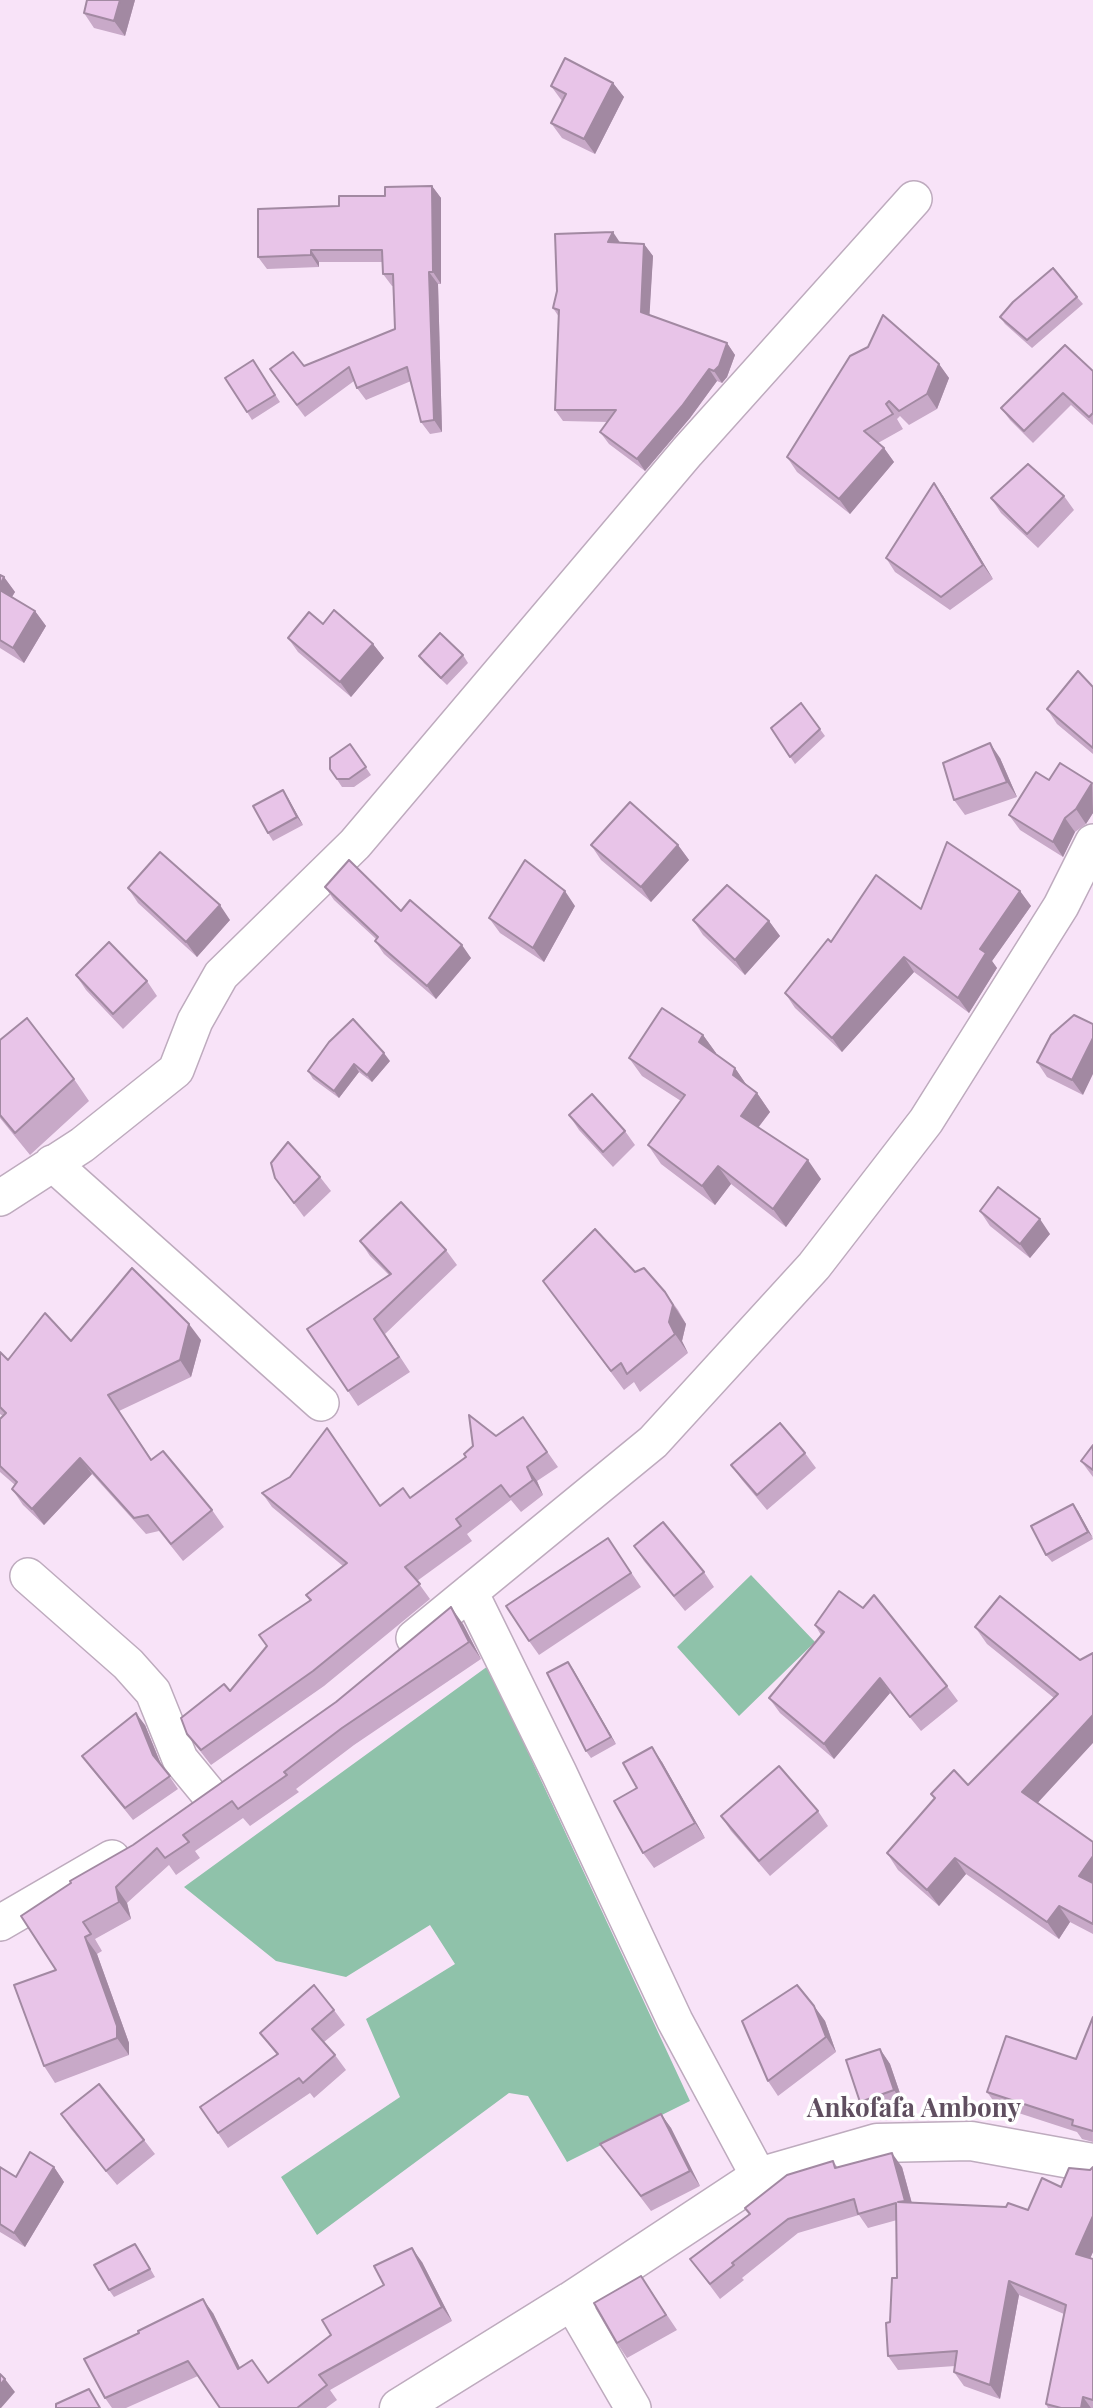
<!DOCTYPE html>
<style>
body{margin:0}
canvas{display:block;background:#f8e3f8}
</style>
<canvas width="1093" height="2408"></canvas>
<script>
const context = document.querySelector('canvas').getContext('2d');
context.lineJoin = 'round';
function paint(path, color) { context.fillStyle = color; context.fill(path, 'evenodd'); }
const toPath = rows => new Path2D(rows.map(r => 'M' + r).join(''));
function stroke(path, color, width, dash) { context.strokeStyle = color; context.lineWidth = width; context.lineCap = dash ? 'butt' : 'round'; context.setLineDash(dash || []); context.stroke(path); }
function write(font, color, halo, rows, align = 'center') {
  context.font = font + ' "Playfair Display",serif'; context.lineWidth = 7; context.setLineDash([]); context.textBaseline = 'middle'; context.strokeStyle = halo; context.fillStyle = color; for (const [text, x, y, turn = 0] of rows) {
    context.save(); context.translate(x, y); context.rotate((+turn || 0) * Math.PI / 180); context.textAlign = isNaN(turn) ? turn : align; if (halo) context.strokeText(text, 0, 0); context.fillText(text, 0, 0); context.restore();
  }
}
paint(toPath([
 [751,1575,815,1642,739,1716,677,1647],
 [488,1666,690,2101,567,2162,528,2096,509,2093,317,2235,281,2177,400,2097,366,2019,455,1964,430,1925,346,1977,276,1961,184,1887]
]), '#8fc2aa');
const minor = toPath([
 [52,1163,321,1403],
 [0,1198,82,1145,176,1070,195,1021,221,975,355,844,687,452,914,199],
 [28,1576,128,1664,153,1692,180,1759,208,1793],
 [470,1592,559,1773,675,2021,759,2177],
 [414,1638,653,1442,814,1266,926,1121,1061,906,1093,842],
 [0,1923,112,1858],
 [571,2301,633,2408]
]);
const tertiary = toPath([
 [399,2408,571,2301,759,2177,877,2143,971,2141,1093,2163]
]);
stroke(minor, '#beabbe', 38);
stroke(tertiary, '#beabbe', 41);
stroke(minor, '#fff', 35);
stroke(tertiary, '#fff', 38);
paint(toPath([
 [135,0,125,36,94,28,84,13],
 [613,83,624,97,595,154,562,138,551,123,562,101,551,86],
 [432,186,441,198,441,284,438,284,442,432,430,434,421,422,411,381,366,400,357,388,354,381,305,417,278,381,395,329,393,286,392,286,383,274,383,262,319,262,319,267,267,269,258,257,339,206],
 [621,243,644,244,653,256,649,315,727,343,735,355,727,377,722,383,717,381,690,418,645,471,609,444,600,432,608,422,563,421,555,410,559,317,553,308],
 [1077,297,1083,304,1032,348,1005,324,1000,317],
 [253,360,280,402,252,420,247,412],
 [939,364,949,378,937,409,909,425,900,416,897,419,903,429,878,443,884,448,894,462,850,514,797,472,787,457],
 [1093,371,1093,425,1071,405,1033,443,1010,420,1001,408],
 [934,483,943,496,993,579,950,610,895,572,886,558],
 [1064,496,1074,510,1038,548,1001,513,991,498],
 [0,575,4,577,15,592,12,597,35,611,46,626,24,663,0,648],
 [288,638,373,644,384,658,351,697,298,652],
 [463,655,468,663,447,685,424,663,419,656],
 [1093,687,1093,754,1057,724,1047,709],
 [801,703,825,736,795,764,771,728],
 [350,744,371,775,354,787,342,787,330,769],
 [1000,758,1017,797,965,815,954,800],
 [1049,780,1092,783,1093,784,1093,813,1086,824,1075,832,1063,857,1020,830,1009,815],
 [288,798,303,825,273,841,268,833],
 [591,845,678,845,689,860,651,902,601,860],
 [325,887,401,911,471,958,436,999,384,954,375,941,376,939,334,900],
 [128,888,230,920,197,957,138,903],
 [1020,891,1031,906,992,961,997,968,969,1013,914,972,842,1052,795,1008,785,993,831,942,921,909],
 [575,906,544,962,500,933,489,918],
 [693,920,769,921,780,936,745,975,703,935],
 [76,975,147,981,157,996,123,1029,86,990],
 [703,1035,716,1053,716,1054,735,1068,747,1086,757,1093,770,1112,758,1128,821,1179,786,1227,731,1184,715,1205,661,1164,648,1145,681,1101,642,1076,629,1058],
 [1051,1035,1083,1095,1047,1077,1037,1062],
 [0,1040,74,1079,89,1101,30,1155,0,1118],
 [390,1061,372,1082,359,1072,339,1098,313,1079,308,1071],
 [569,1115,625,1131,635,1145,613,1167,579,1130],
 [320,1177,331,1191,304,1217,275,1178],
 [980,1211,1050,1234,1030,1258,990,1226],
 [360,1241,446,1250,457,1265,385,1334,410,1372,358,1406,348,1391,389,1275,370,1256],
 [635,1272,665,1292,678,1310,686,1324,682,1341,688,1353,640,1392,634,1382,624,1390,543,1281],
 [201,1340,191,1377,119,1411,152,1460,212,1510,224,1527,183,1561,159,1531,146,1534,92,1474,44,1525,23,1505,12,1489,15,1485,0,1472,0,1419,3,1416,0,1414,0,1352,8,1360,71,1341],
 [523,1417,558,1467,537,1481,543,1495,521,1512,511,1500,467,1534,472,1541,417,1581,430,1599,324,1686,211,1765,187,1734,230,1691,310,1601,306,1595,343,1566,272,1507,262,1493,380,1505,410,1498],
 [1093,1445,1093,1477,1081,1461],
 [805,1453,816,1468,767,1510,742,1480,731,1465],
 [1078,1511,1093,1539,1052,1562,1046,1555],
 [608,1538,641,1587,539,1655,529,1641],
 [634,1546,704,1572,714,1587,685,1611,644,1561],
 [463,1624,481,1659,354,1745,296,1789,299,1792,250,1826,243,1818,195,1851,200,1858,176,1875,169,1865,127,1903,131,1919,95,1939,102,1951,97,1954,129,2043,129,2055,55,2083,44,2066,56,1970,71,1883,133,1845],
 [815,1625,947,1686,958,1701,921,1731,890,1693,834,1759,780,1713,769,1698,821,1635],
 [975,1627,1080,1660,1038,1803,1093,1842,1093,1934,1070,1922,1059,1939,966,1874,939,1906,898,1870,887,1853,935,1799,931,1794,968,1785,1054,1698,987,1644],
 [568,1662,616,1744,591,1758,586,1751],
 [145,1725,161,1764,178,1789,133,1820,91,1768,82,1756],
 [662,1762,705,1838,654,1868,643,1853,637,1788],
 [818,1811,828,1826,770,1876,731,1831,721,1816],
 [814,2006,825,2021,836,2052,778,2096,768,2081],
 [334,2010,345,2025,324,2042,335,2055,346,2070,314,2098,310,2093,228,2148,200,2107,277,2055,260,2033],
 [1093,2017,1093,2142,1082,2139,1077,2132,997,2106,987,2092,1076,2059],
 [880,2049,890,2064,904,2105,871,2117,860,2102],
 [61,2114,144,2140,155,2154,117,2185,71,2129],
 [661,2114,671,2128,700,2186,651,2211,600,2144],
 [833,2161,838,2168,902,2167,912,2203,1093,2252,1090,2258,1093,2259,1093,2408,1048,2408,1046,2404,1064,2314,1019,2295,1000,2399,964,2386,954,2372,955,2366,898,2370,888,2356,890,2322,897,2278,897,2220,868,2228,859,2215,798,2233,742,2278,744,2280,720,2299,690,2259],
 [0,2167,16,2177,54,2167,64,2182,25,2247,0,2232],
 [140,2251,155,2277,114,2297,109,2290],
 [422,2262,452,2321,330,2390,337,2400,326,2408,220,2408,198,2376,126,2408,112,2408,105,2398,139,2333,213,2313,240,2368,268,2383,331,2335],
 [641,2276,677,2330,627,2358,617,2343]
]), '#c8a9c8');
paint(toPath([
 [120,0,135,0,125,36,114,21],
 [613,83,624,97,595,154,584,139],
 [432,186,441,198,441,284,433,272],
 [613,232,621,244,608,242],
 [644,244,653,256,649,324,641,312],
 [311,250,319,262,319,267,311,255],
 [429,272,438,284,442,432,434,420],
 [727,343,735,355,727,377,722,383,714,371],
 [939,364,949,378,937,409,927,394],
 [709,369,717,381,690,418,645,471,637,459],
 [884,448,894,462,850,514,839,499],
 [934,483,943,496,993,579,983,565],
 [4,577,15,592,8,603,0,591,0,585],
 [35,611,46,626,24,663,13,648],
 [373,644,384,658,351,697,340,682],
 [990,743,1000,758,1017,797,1007,782],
 [1092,783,1093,813,1086,824,1076,809],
 [283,790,288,798,303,825,297,817],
 [1065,818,1075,832,1063,857,1053,842],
 [678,845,689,860,651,902,641,887],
 [565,891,575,906,544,962,533,948],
 [1020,891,1031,906,992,961,997,968,969,1013,958,998,980,949],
 [220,905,230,920,197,957,186,942],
 [769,921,780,936,745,975,735,960],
 [462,945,471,958,436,999,427,986],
 [904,957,914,972,842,1052,832,1038],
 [703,1035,716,1053,712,1060,699,1042],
 [1093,1038,1093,1074,1083,1095,1072,1080],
 [384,1053,390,1061,372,1082,367,1075],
 [354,1064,359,1072,339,1098,334,1091],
 [735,1068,748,1087,733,1075],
 [757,1093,770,1112,753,1134,741,1116],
 [808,1160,821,1179,786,1227,773,1209],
 [718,1166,731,1184,715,1205,702,1186],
 [1040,1219,1050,1234,1030,1258,1020,1244],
 [665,1292,686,1324,682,1341,688,1353,675,1334,669,1322],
 [189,1324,201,1340,191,1377,180,1360],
 [80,1458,92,1474,44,1525,32,1509],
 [527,1467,537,1481,543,1495,533,1480],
 [1073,1504,1078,1511,1093,1538,1088,1532],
 [451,1607,463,1624,481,1659,469,1642],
 [568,1662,573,1669,616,1744,611,1737],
 [880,1678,890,1693,834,1759,824,1744],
 [136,1713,145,1725,162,1767,153,1755],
 [1093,1715,1093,1743,1033,1808,1022,1792],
 [652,1747,662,1762,705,1838,695,1823],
 [1093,1856,1093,1889,1079,1876],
 [955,1858,966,1874,939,1906,927,1890],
 [116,1887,127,1903,131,1919,119,1902],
 [1059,1906,1070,1922,1059,1939,1047,1922],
 [85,1937,97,1954,129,2043,129,2055,117,2038],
 [814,2006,825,2021,836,2052,826,2037],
 [880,2049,890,2064,904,2105,894,2090],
 [661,2114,671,2128,700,2186,690,2171],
 [892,2153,902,2167,915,2215,905,2201],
 [54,2167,64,2182,25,2247,14,2233],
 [1093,2216,1093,2252,1086,2268,1076,2254],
 [412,2248,422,2262,452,2321,442,2307],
 [1009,2281,1019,2295,1000,2399,990,2385],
 [203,2299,213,2313,248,2384,238,2369],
 [5,2379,15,2392,1,2408,0,2408,0,2385],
 [1083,2397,1091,2408,1081,2408]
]), '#a289a2');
const building = toPath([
 [87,0,120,0,114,21,84,13,87,0],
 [565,58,613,83,584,139,551,123,566,94,551,86,565,58],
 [432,186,433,272,429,272,434,420,421,422,407,367,357,388,349,367,297,405,270,369,293,352,304,366,395,329,393,274,383,274,382,250,311,250,311,255,258,257,258,209,339,206,339,196,385,196,385,187,432,186],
 [613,232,608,242,644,244,641,312,727,343,719,366,714,371,709,369,682,406,637,459,600,432,616,410,555,410,559,310,553,308,557,291,555,234,613,232],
 [1053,268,1077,297,1027,340,1000,317,1013,302,1053,268],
 [883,315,939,364,927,394,899,411,889,401,886,404,893,414,864,431,884,448,839,499,787,457,850,356,868,347,883,315],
 [1065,345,1093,371,1093,413,1089,417,1063,393,1024,431,1001,408,1065,345],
 [253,360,275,395,247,412,225,378,253,360],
 [1028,464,1064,496,1027,534,991,498,1028,464],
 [934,483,983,565,941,597,886,558,934,483],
 [0,575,4,577,0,585,0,575],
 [0,590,35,611,13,648,0,640,0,590],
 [334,610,373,644,340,682,288,638,309,612,323,624,334,610],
 [440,633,463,655,441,678,419,656,440,633],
 [1078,671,1093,687,1093,748,1047,709,1078,671],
 [801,703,820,729,790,757,771,728,801,703],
 [990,743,1007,782,954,800,943,763,990,743],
 [350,744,366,767,349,779,337,779,330,769,330,758,350,744],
 [1060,763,1092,783,1076,809,1065,818,1053,842,1009,815,1036,772,1049,780,1060,763],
 [283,790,297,817,268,833,253,806,283,790],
 [630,802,678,845,641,887,591,845,630,802],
 [947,842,1020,891,980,949,986,953,958,998,904,957,832,1038,785,993,828,939,831,942,876,875,921,909,947,842],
 [160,852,220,905,186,942,128,888,160,852],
 [349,860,401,911,410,900,462,945,427,986,375,941,378,937,325,887,349,860],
 [525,860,565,891,533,948,489,918,525,860],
 [727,885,769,921,735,960,693,920,727,885],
 [109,942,147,981,113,1014,76,975,109,942],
 [662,1008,703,1035,699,1042,735,1068,733,1075,757,1093,741,1116,808,1160,773,1209,718,1166,702,1186,648,1145,685,1095,629,1058,662,1008],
 [1074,1015,1093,1024,1093,1038,1072,1080,1037,1062,1051,1035,1074,1015],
 [27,1018,74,1079,15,1133,0,1115,0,1040,27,1018],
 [353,1019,384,1053,367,1075,354,1064,334,1091,308,1071,329,1042,353,1019],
 [592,1094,625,1131,603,1152,569,1115,592,1094],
 [288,1142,320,1177,294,1203,275,1178,271,1163,288,1142],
 [998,1187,1040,1219,1020,1244,980,1211,998,1187],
 [401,1202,446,1250,374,1319,399,1357,348,1391,307,1329,391,1274,360,1241,401,1202],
 [595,1229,635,1272,644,1268,665,1292,673,1305,669,1322,675,1334,627,1374,621,1363,611,1371,543,1281,595,1229],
 [132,1268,189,1324,180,1360,108,1395,151,1460,163,1451,212,1510,171,1544,148,1515,134,1518,80,1458,32,1509,12,1489,17,1482,0,1466,0,1419,6,1413,0,1407,0,1352,8,1360,45,1313,71,1341,132,1268],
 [469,1415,496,1436,523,1417,547,1452,527,1467,533,1480,510,1497,501,1485,456,1519,461,1526,405,1567,420,1584,313,1671,201,1750,187,1734,181,1718,224,1684,230,1691,267,1646,259,1635,311,1600,306,1595,347,1563,262,1493,290,1477,327,1428,380,1506,403,1488,410,1498,466,1457,464,1454,473,1446,469,1415],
 [780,1423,805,1453,757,1495,731,1465,780,1423],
 [1093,1445,1093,1470,1081,1461,1093,1445],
 [1073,1504,1088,1532,1046,1555,1031,1526,1073,1504],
 [663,1522,704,1572,674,1596,634,1546,663,1522],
 [608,1538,631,1573,529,1641,506,1606,608,1538],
 [839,1591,863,1608,874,1595,947,1686,910,1717,880,1678,824,1744,769,1698,824,1632,815,1625,839,1591],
 [1000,1596,1080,1660,1093,1653,1093,1715,1022,1792,1093,1842,1093,1856,1079,1876,1093,1883,1093,1924,1059,1906,1047,1922,955,1858,927,1890,887,1853,935,1798,931,1794,954,1770,968,1785,1058,1694,975,1627,1000,1596],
 [451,1607,469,1642,342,1728,284,1772,287,1775,238,1809,232,1801,183,1835,189,1842,165,1858,157,1848,116,1887,119,1902,83,1922,91,1934,85,1937,117,2026,117,2038,44,2066,14,1985,56,1970,21,1916,71,1883,70,1881,133,1845,336,1702,451,1607],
 [568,1662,611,1737,586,1751,547,1673,568,1662],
 [136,1713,153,1755,170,1776,125,1808,82,1756,136,1713],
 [652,1747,695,1823,643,1853,614,1801,637,1788,623,1763,652,1747],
 [779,1766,818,1811,759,1861,721,1816,779,1766],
 [314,1985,334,2010,312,2029,335,2055,303,2083,299,2078,218,2133,200,2107,278,2054,260,2033,314,1985],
 [797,1985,814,2006,826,2037,768,2081,742,2021,797,1985],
 [1093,2017,1093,2131,1072,2125,1073,2120,987,2092,1006,2036,1076,2059,1093,2017],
 [880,2049,894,2090,860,2102,846,2060,880,2049],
 [99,2084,144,2140,106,2171,61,2114,99,2084],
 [661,2114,690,2171,641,2196,600,2144,661,2114],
 [30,2152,54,2167,14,2233,0,2224,0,2167,16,2177,30,2152],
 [892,2153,905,2201,898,2202,1006,2207,1008,2203,1028,2210,1042,2178,1061,2187,1069,2168,1090,2170,1093,2167,1093,2216,1076,2254,1093,2259,1093,2400,1083,2397,1081,2408,1061,2408,1046,2404,1066,2305,1009,2281,990,2385,954,2372,957,2351,888,2356,886,2323,890,2322,892,2278,897,2278,896,2203,858,2214,854,2199,788,2219,732,2263,734,2265,710,2284,690,2259,750,2214,745,2208,787,2175,833,2161,835,2168,892,2153],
 [135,2244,150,2269,109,2290,94,2265,135,2244],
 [412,2248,442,2307,319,2375,327,2385,297,2408,220,2408,188,2361,105,2398,84,2359,139,2333,138,2331,203,2299,238,2369,252,2360,268,2383,331,2335,322,2320,384,2285,374,2266,412,2248],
 [641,2276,666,2315,617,2343,594,2303,641,2276],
 [0,2374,5,2379,0,2385,0,2374],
 [89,2389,100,2408,56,2408,56,2404,89,2389]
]);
paint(building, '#e8c4e8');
stroke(building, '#a289a2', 2);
write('bold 26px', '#604f60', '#fff', [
 ["Ankofafa Ambony",914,2109]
]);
</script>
